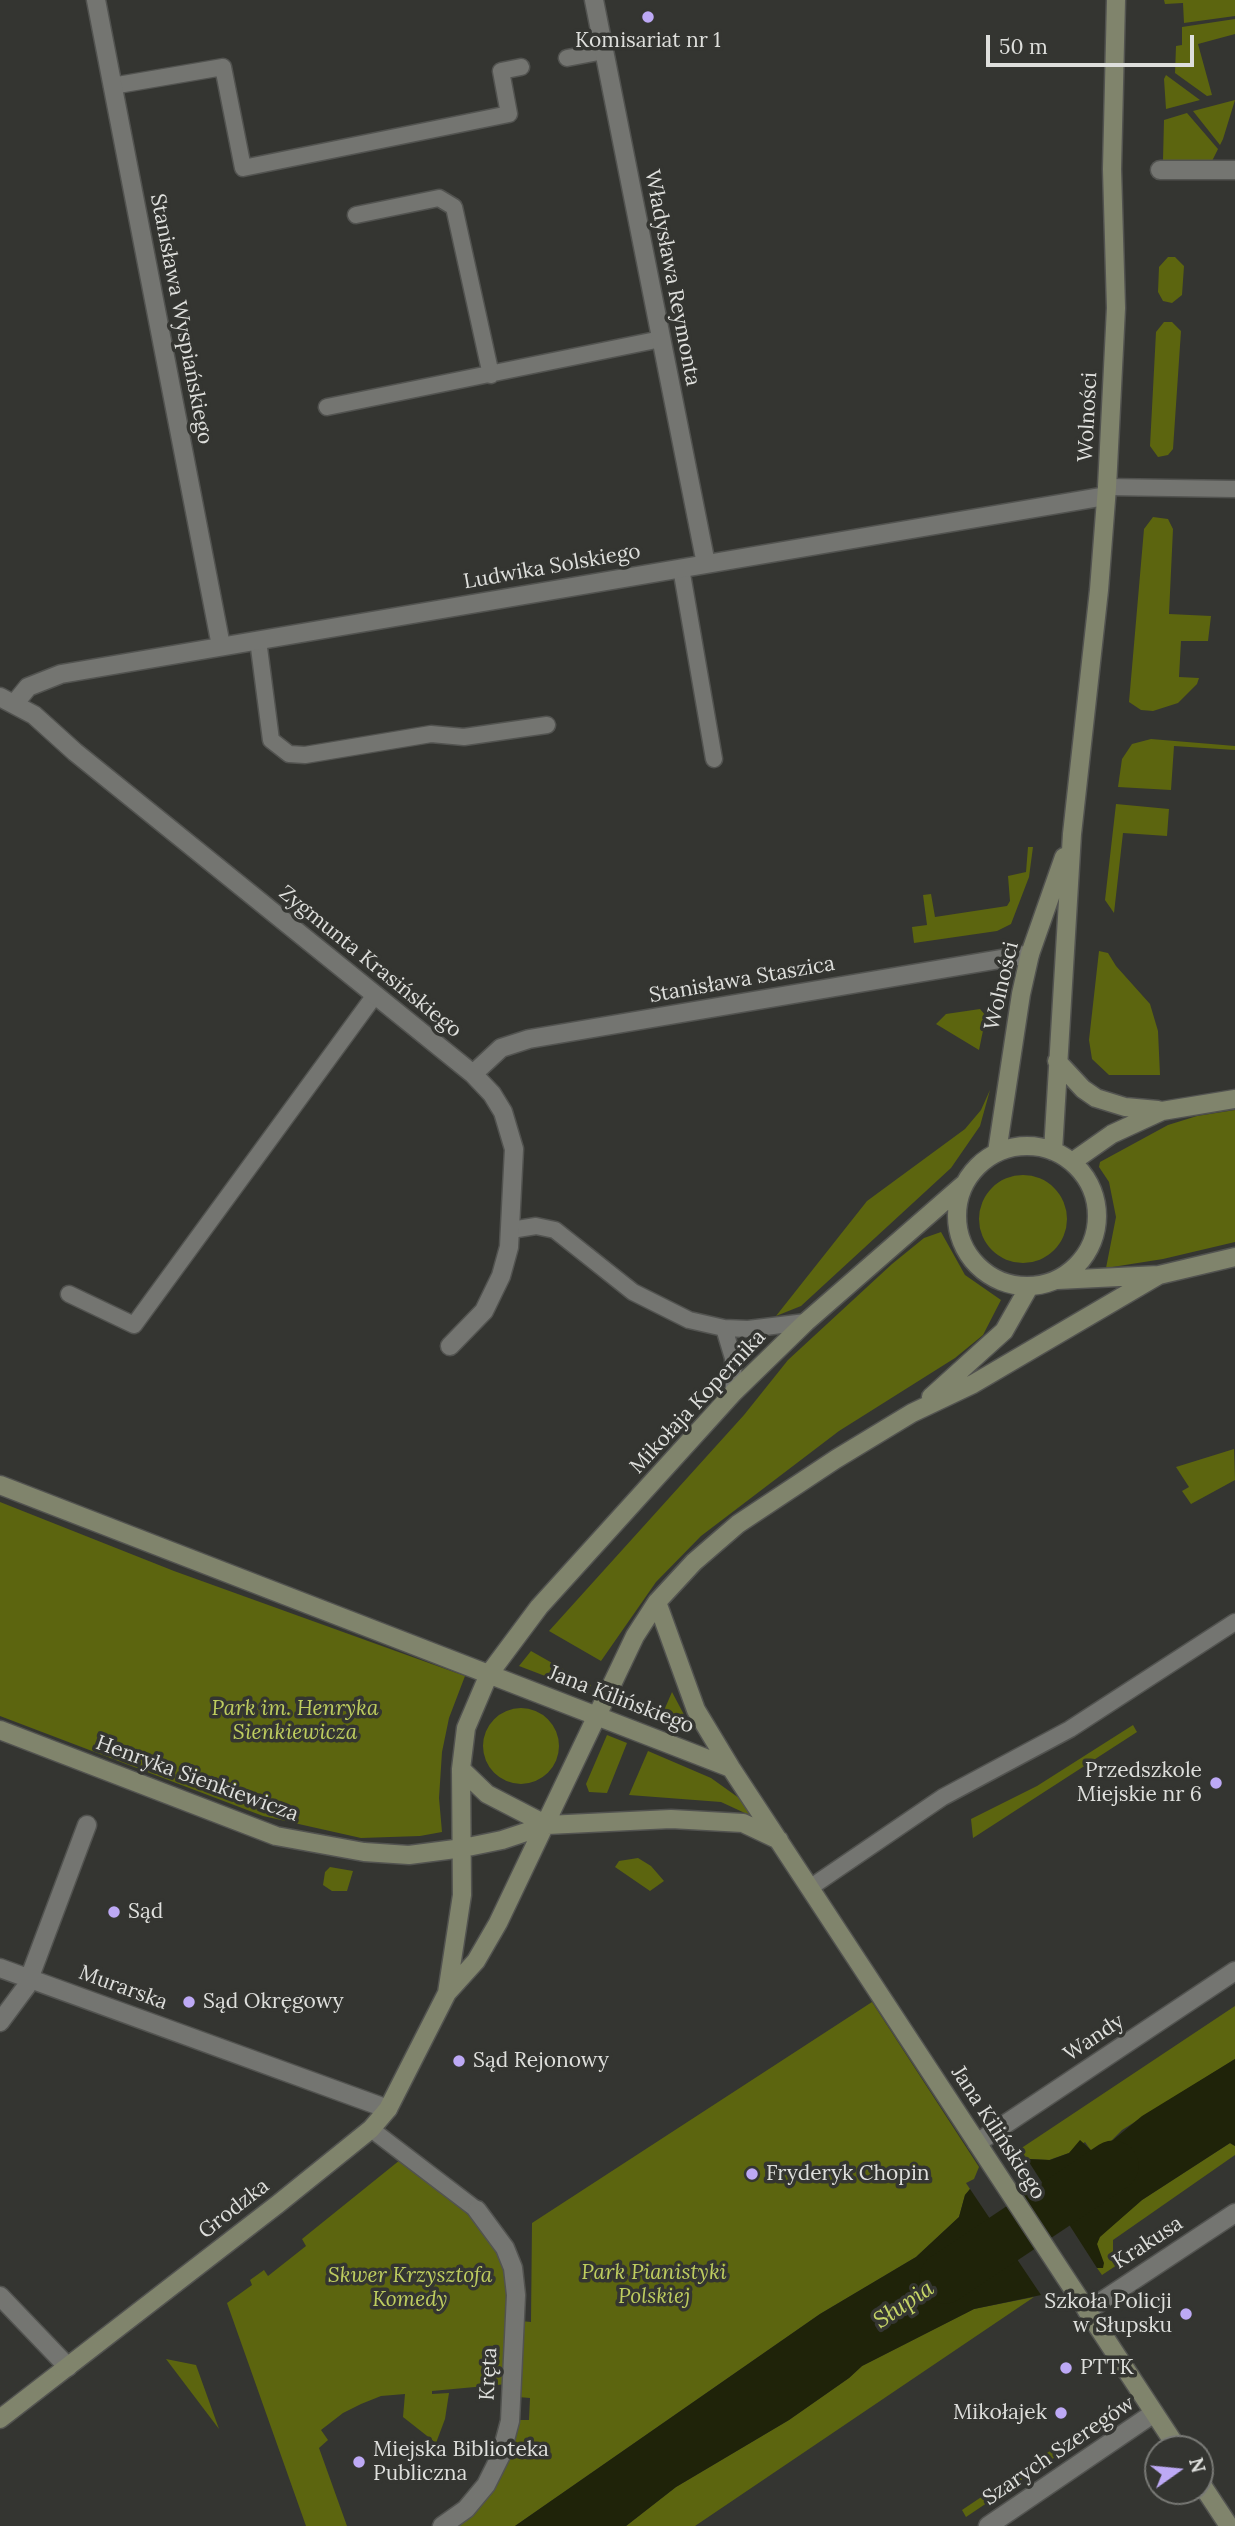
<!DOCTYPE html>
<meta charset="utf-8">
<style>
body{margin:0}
#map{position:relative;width:1235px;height:2526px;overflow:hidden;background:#343531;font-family:Lora,serif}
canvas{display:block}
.north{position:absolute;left:1144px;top:2435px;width:70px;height:70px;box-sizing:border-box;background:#343531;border:2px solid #787975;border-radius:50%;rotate:75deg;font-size:19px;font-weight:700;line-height:28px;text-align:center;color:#dedfdc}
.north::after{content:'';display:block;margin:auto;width:24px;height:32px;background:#bda9f5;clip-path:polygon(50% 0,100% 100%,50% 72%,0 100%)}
.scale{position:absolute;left:986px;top:35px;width:208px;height:32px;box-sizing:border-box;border:4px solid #dedfdc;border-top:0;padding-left:9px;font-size:21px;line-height:24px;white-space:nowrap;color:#dedfdc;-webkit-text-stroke:5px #343531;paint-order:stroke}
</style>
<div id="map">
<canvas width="1235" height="2526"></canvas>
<div class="north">N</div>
<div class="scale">50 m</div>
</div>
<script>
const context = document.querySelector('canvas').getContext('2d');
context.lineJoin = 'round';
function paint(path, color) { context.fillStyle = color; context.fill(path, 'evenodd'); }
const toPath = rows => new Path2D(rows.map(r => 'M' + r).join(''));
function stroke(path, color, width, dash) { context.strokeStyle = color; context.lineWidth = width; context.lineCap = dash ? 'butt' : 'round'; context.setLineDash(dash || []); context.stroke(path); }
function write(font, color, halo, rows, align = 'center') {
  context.font = font + ' Lora,serif'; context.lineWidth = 7; context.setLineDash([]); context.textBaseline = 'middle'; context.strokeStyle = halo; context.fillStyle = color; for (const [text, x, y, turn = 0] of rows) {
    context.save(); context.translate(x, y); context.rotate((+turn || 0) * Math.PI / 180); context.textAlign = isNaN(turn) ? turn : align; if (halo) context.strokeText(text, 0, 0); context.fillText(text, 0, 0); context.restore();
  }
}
paint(toPath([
 [1164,0,1235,0,1235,16,1184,23,1183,3,1165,4],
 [1235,19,1235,34,1198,44,1212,95,1207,96,1175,73,1176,46,1182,45,1182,27],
 [1166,75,1200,100,1166,109,1164,79],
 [1235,100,1223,139,1220,145,1193,111],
 [1187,113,1218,149,1212,161,1163,160,1164,120],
 [1168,257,1175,257,1184,266,1182,295,1172,303,1163,301,1158,292,1159,267],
 [1164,322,1172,322,1181,331,1173,449,1168,455,1158,457,1150,446,1156,332],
 [1153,517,1168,519,1173,529,1169,614,1211,616,1208,641,1181,641,1179,677,1199,678,1197,684,1178,703,1153,711,1141,710,1129,702,1144,529],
 [1151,739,1235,746,1235,750,1174,746,1171,790,1118,787,1122,759,1132,744],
 [1116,804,1169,809,1167,836,1123,833,1114,913,1105,900],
 [1028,847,1033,847,1029,877,1011,924,997,931,914,943,912,927,927,925,923,895,931,894,935,917,1007,906,1010,901,1008,876,1026,872],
 [1099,951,1108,953,1116,966,1150,1004,1158,1031,1160,1075,1109,1075,1092,1059,1089,1040],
 [980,1009,986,1016,979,1050,936,1024,946,1014],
 [990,1090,980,1126,951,1168,801,1306,776,1316,867,1201,965,1129,981,1110],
 [1235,1110,1235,1242,1163,1259,1106,1268,1116,1217,1109,1182,1099,1167,1100,1162,1168,1125,1197,1116],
 '979 1219a44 44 0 1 1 88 0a44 44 0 1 1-88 0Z',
 [941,1232,965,1275,1001,1300,983,1335,955,1358,839,1431,701,1536,656,1582,601,1661,549,1631,744,1415,788,1360,892,1264,924,1238],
 [1234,1449,1235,1480,1191,1504,1182,1491,1189,1487,1176,1467],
 [0,1502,174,1571,465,1676,449,1718,442,1752,439,1798,442,1832,420,1836,361,1838,263,1816,0,1716],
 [531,1651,591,1685,587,1692,519,1666],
 [672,1692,690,1726,688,1733,659,1722],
 '483 1746a38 38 0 1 1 76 0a38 38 0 1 1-76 0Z',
 [1133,1725,1137,1732,973,1838,971,1819,1037,1786],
 [607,1735,627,1743,607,1793,589,1792,586,1784],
 [648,1751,711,1778,746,1803,760,1820,721,1802,629,1795],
 [638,1858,651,1866,664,1881,650,1891,615,1867,619,1861],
 [330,1867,353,1871,347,1891,332,1891,323,1885,325,1872],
 [872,2002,979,2167,974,2179,966,2183,970,2189,965,2195,959,2217,916,2257,820,2314,515,2526,453,2526,516,2420,529,2420,530,2398,518,2397,518,2383,432,2391,432,2394,449,2393,445,2419,436,2443,403,2417,405,2394,381,2396,361,2404,343,2413,321,2430,328,2440,319,2448,347,2526,306,2526,227,2303,252,2285,250,2280,264,2270,268,2276,306,2246,302,2239,400,2160,479,2203,491,2213,502,2231,521,2321,531,2322,532,2223],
 [1235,2006,1235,2059,1122,2130,1107,2145,1092,2152,1085,2142,1069,2153,1049,2160,1027,2159,1020,2149],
 [1230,2143,1235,2146,1235,2155,1113,2240,1113,2251,1120,2263,1102,2275,1097,2268,1102,2268,1097,2244,1099,2237,1142,2200],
 [1034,2297,695,2526,626,2526,676,2487,789,2420,849,2378,862,2366,974,2309],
 [166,2359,196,2365,219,2429],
 [1111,2410,1115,2417,966,2517,962,2510]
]), '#5c650f');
paint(toPath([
 [1235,2059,1235,2146,1230,2143,1142,2200,1100,2237,1097,2244,1104,2263,1103,2268,1097,2268,1027,2159,1050,2160,1069,2153,1080,2140,1093,2152,1107,2145,1142,2116],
 [970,2189,1041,2295,974,2309,862,2366,849,2378,789,2420,676,2487,626,2526,515,2526,820,2314,916,2257,959,2217,965,2195]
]), '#1f2309');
stroke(toPath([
 [945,2278,1113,2166]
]), '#1f2309', 51);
const lane = toPath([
 [567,58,604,51],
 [112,86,223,67,243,168,509,114,501,71,521,67],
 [356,215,439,198,454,207,491,375],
 [327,407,661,339],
 [1107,487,1235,489],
 [681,568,714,759],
 [258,640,271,740,289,754,305,755,431,734,464,737,547,725],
 [511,1230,536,1226,555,1230,633,1292,689,1320,724,1328,748,1329,806,1322],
 [69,1294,134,1325,375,995],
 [724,1328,733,1358,734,1392],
 [811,1887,943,1797,1070,1729,1235,1622],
 [371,2129,477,2210]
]);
const street = toPath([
 [96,0,221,646],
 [594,0,706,564],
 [1160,170,1235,170],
 [0,697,34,715,75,752,473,1074,492,1094,503,1112,514,1149,509,1247,501,1276,484,1311,450,1346],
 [15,703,28,687,61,674,1106,496],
 [473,1074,501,1048,529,1039,1030,954],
 [0,1968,388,2109],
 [0,2022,26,1987,87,1825],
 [977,2143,1235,1971],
 [0,2296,68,2367],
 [1087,2311,1235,2213],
 [442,2526,466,2509,486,2485,501,2455,510,2421,516,2295,513,2268,505,2248,477,2210],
 [988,2526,1154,2413]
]);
const secondary = toPath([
 [1057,1061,1083,1089,1096,1098,1125,1107,1158,1110],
 '957 1216a70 70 0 1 1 140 0a70 70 0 1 1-140 0Z',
 [1053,1151,1072,834,1099,590,1107,487,1116,308,1112,169,1116,0],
 [997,1152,1021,994,1030,954,1064,857],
 [1072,1162,1112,1134,1162,1111,1235,1099],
 [1057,1280,1159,1275,1235,1257],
 [931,1397,1004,1331,1029,1287],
 [0,1485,731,1768],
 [657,1602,696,1710,731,1768,1178,2449],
 [0,1730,276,1836,364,1852,409,1855,463,1848,502,1840,547,1825,671,1819,743,1823,779,1840],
 [461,1769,487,1794,547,1825],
 [447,1993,462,1895,461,1769,466,1728,489,1674,539,1607,734,1392,806,1322,963,1185],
 [0,2419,278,2204,371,2129,388,2109,447,1993,476,1961,498,1923,635,1636,657,1602,694,1562,738,1524,836,1459,912,1413,973,1384,1159,1275],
 [1200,2482,1229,2526]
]);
stroke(lane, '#525350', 19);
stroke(street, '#525350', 21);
stroke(secondary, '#525350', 21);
stroke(lane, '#747571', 16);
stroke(street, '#747571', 18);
stroke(secondary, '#80846c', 18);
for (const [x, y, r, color] of [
 [648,17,7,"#bda9f5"],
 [1216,1783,7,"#bda9f5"],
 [114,1912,7,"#bda9f5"],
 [189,2002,7,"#bda9f5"],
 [459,2061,7,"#bda9f5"],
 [752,2174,7,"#bda9f5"],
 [1186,2314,7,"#bda9f5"],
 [1066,2368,7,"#bda9f5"],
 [1061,2413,7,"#bda9f5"],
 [359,2462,7,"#bda9f5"]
]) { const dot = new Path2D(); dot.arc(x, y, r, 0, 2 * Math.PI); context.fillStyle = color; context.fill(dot); stroke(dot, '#343531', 2.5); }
write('21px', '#dedfdc', '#343531', [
 ["Komisariat nr 1",648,41,"center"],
 ["Przedszkole",1202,1771,"right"],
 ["Miejskie nr 6",1202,1795,"right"],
 ["Sąd",128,1912],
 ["Sąd Okręgowy",203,2002],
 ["Sąd Rejonowy",473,2061],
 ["Fryderyk Chopin",766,2174],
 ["Szkoła Policji",1172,2302,"right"],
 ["w Słupsku",1172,2326,"right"],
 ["PTTK",1080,2368],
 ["Mikołajek",1047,2413,"right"],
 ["Miejska Biblioteka",373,2450],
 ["Publiczna",373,2474]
], 'left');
write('21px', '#dedfdc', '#343531', [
 ["Władysława Reymonta",672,278,79],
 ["Stanisława Wyspiańskiego",181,319,79],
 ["Wolności",1088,417,-87],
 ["Ludwika Solskiego",552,567,-10],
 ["Zygmunta Krasińskiego",370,962,39],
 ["Stanisława Staszica",742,980,-10],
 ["Wolności",1002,986,-77],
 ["Mikołaja Kopernika",698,1402,-47],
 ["Jana Kilińskiego",621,1700,21],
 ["Henryka Sienkiewicza",197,1779,20],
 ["Murarska",123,1988,20],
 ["Wandy",1094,2038,-34],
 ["Jana Kilińskiego",998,2133,57],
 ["Grodzka",234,2209,-38],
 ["Krakusa",1148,2243,-33],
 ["Kręta",489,2374,-87],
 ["Szarych Szeregów",1059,2451,-34]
]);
write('italic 21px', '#becd5f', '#343531', [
 ["Park im. Henryka",295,1709],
 ["Sienkiewicza",295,1733],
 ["Park Pianistyki",654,2273],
 ["Polskiej",654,2297],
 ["Skwer Krzysztofa",410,2276],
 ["Komedy",410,2300]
]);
write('italic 23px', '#c6d567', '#343531', [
 ["Słupia",904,2305,-34]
]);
</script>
